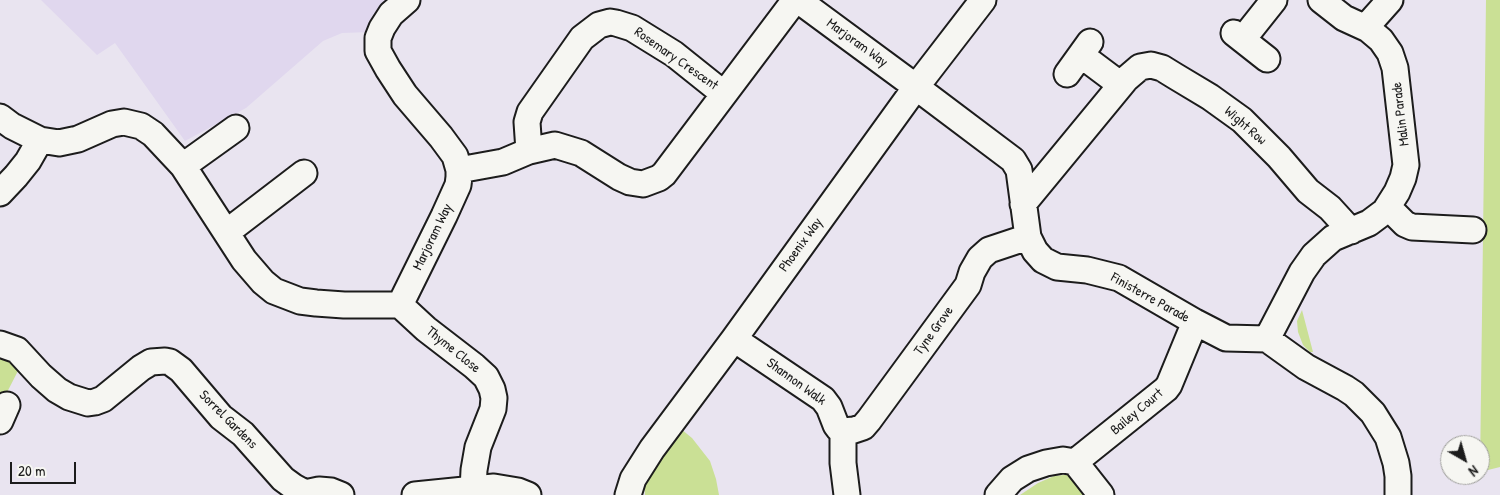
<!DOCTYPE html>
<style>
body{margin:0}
#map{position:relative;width:1500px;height:495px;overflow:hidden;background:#e9e4f0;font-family:"Patrick Hand",sans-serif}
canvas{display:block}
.north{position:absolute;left:1440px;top:435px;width:50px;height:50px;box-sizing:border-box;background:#f6f6f2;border:1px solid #9f9f9c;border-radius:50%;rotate:142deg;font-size:14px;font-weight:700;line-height:20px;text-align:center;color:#1c1c1c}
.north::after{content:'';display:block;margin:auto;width:18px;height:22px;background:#1c1c1c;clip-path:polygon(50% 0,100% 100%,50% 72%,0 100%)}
.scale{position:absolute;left:10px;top:462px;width:66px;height:22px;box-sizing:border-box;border:2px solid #1c1c1c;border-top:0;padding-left:6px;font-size:15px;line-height:18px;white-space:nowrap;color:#1c1c1c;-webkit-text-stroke:4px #f6f6f2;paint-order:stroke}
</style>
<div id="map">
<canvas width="1500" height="495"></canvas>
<div class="north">N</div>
<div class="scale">20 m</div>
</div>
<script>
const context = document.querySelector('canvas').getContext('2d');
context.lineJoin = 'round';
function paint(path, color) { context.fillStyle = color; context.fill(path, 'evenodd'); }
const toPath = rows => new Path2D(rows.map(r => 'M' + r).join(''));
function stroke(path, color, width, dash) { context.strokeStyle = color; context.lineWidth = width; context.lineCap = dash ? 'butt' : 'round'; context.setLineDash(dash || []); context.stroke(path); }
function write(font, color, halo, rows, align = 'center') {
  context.font = font + ' "Patrick Hand",sans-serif'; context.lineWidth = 4; context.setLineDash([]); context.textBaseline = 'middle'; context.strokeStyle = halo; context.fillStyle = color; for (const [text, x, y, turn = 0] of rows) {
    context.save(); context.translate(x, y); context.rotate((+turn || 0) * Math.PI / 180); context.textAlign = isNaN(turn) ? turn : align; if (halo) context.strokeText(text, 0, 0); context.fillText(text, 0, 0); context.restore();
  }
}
paint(toPath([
 [41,0,395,0,371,32,342,33,323,41,246,108,185,141,115,43,97,55]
]), '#e0d7ee');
paint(toPath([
 [1486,0,1500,0,1500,467,1480,472],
 [1302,310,1313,352,1310,352,1303,345,1298,332,1297,321],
 [0,357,10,360,20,367,0,406],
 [681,429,692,438,710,461,716,479,719,495,645,495,644,483,647,476],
 [1073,474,1087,495,1020,495,1038,483,1054,476]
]), '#cae095');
const street = toPath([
 [798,0,916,87,1013,160,1019,170,1028,237,1035,251,1043,260,1057,267,1087,270,1119,278,1195,322,1226,338,1267,339,1306,367,1345,388,1354,394,1373,413,1388,437,1396,463,1398,476,1398,495],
 [1366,27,1390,0],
 [1234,33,1267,59],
 [1243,39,1274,0],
 [1081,55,1121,85],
 [1067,74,1090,42],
 [0,117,12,126,40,140,59,143,78,139,112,124,124,122,141,126,153,134,183,166,244,260,263,282,274,291,300,301,316,303,344,305,400,305],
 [529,151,527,122,530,112,582,38,599,25,610,22,616,23,632,28,674,54,724,94],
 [183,166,236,128],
 [459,170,503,162,529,151,555,145,581,153,619,177,630,182,643,184,659,178,664,174,795,0],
 [0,193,16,176,28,161,40,140],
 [1023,204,1126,79,1140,67,1151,65,1162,68,1175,76,1210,97,1242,120,1279,157,1308,191,1330,208,1351,231],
 [1388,207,1405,224,1412,227,1473,230],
 [227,232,304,173],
 [400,305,444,216,458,185,459,177,459,170,455,156,441,137,405,95,388,69,378,51,378,38,382,28,391,14,407,0],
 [400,305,426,329,474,366,486,377,492,389,494,398,493,409,478,447,474,470,473,490],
 [734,339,823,399,829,407,836,425,839,429,843,431],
 [1267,339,1302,272,1314,255,1333,238,1369,223,1385,211,1397,192,1403,178,1406,165,1395,68,1390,53,1381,40,1368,29,1344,18,1321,0],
 [0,344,17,350,41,376,57,390,69,397,88,403,95,402,103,399,141,368,151,362,165,361,170,362,181,370,221,417,243,434,283,479,294,487,305,493],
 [0,421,7,405],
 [843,431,854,430,863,427,869,420,968,285,972,272,980,258,989,250,1028,237],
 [843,431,843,463,847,495],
 [1075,462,1166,389,1169,385,1195,322],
 [302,495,305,493,319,490,331,491,341,495],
 [415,495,494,487,518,491,528,495],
 [628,495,633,479,652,449,734,339,916,87,983,0],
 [998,495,1012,479,1028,469,1046,463,1063,460,1075,462,1101,495]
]);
stroke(street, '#1c1c1c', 29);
stroke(street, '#f6f6f2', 25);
write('14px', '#1c1c1c', '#f6f6f2', [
 ["Marjoram Way",857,43,36],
 ["Rosemary Crescent",676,59,35],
 ["Malin Parade",1401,114,-97],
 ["Wight Row",1245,126,41],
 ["Marjoram Way",433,237,-64],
 ["Phoenix Way",801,245,-54],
 ["Finisterre Parade",1150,298,29],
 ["Tyne Grove",934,331,-54],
 ["Thyme Close",453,350,39],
 ["Shannon Walk",796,382,36],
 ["Bailey Court",1137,412,-40],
 ["Sorrel Gardens",228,420,45]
]);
</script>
